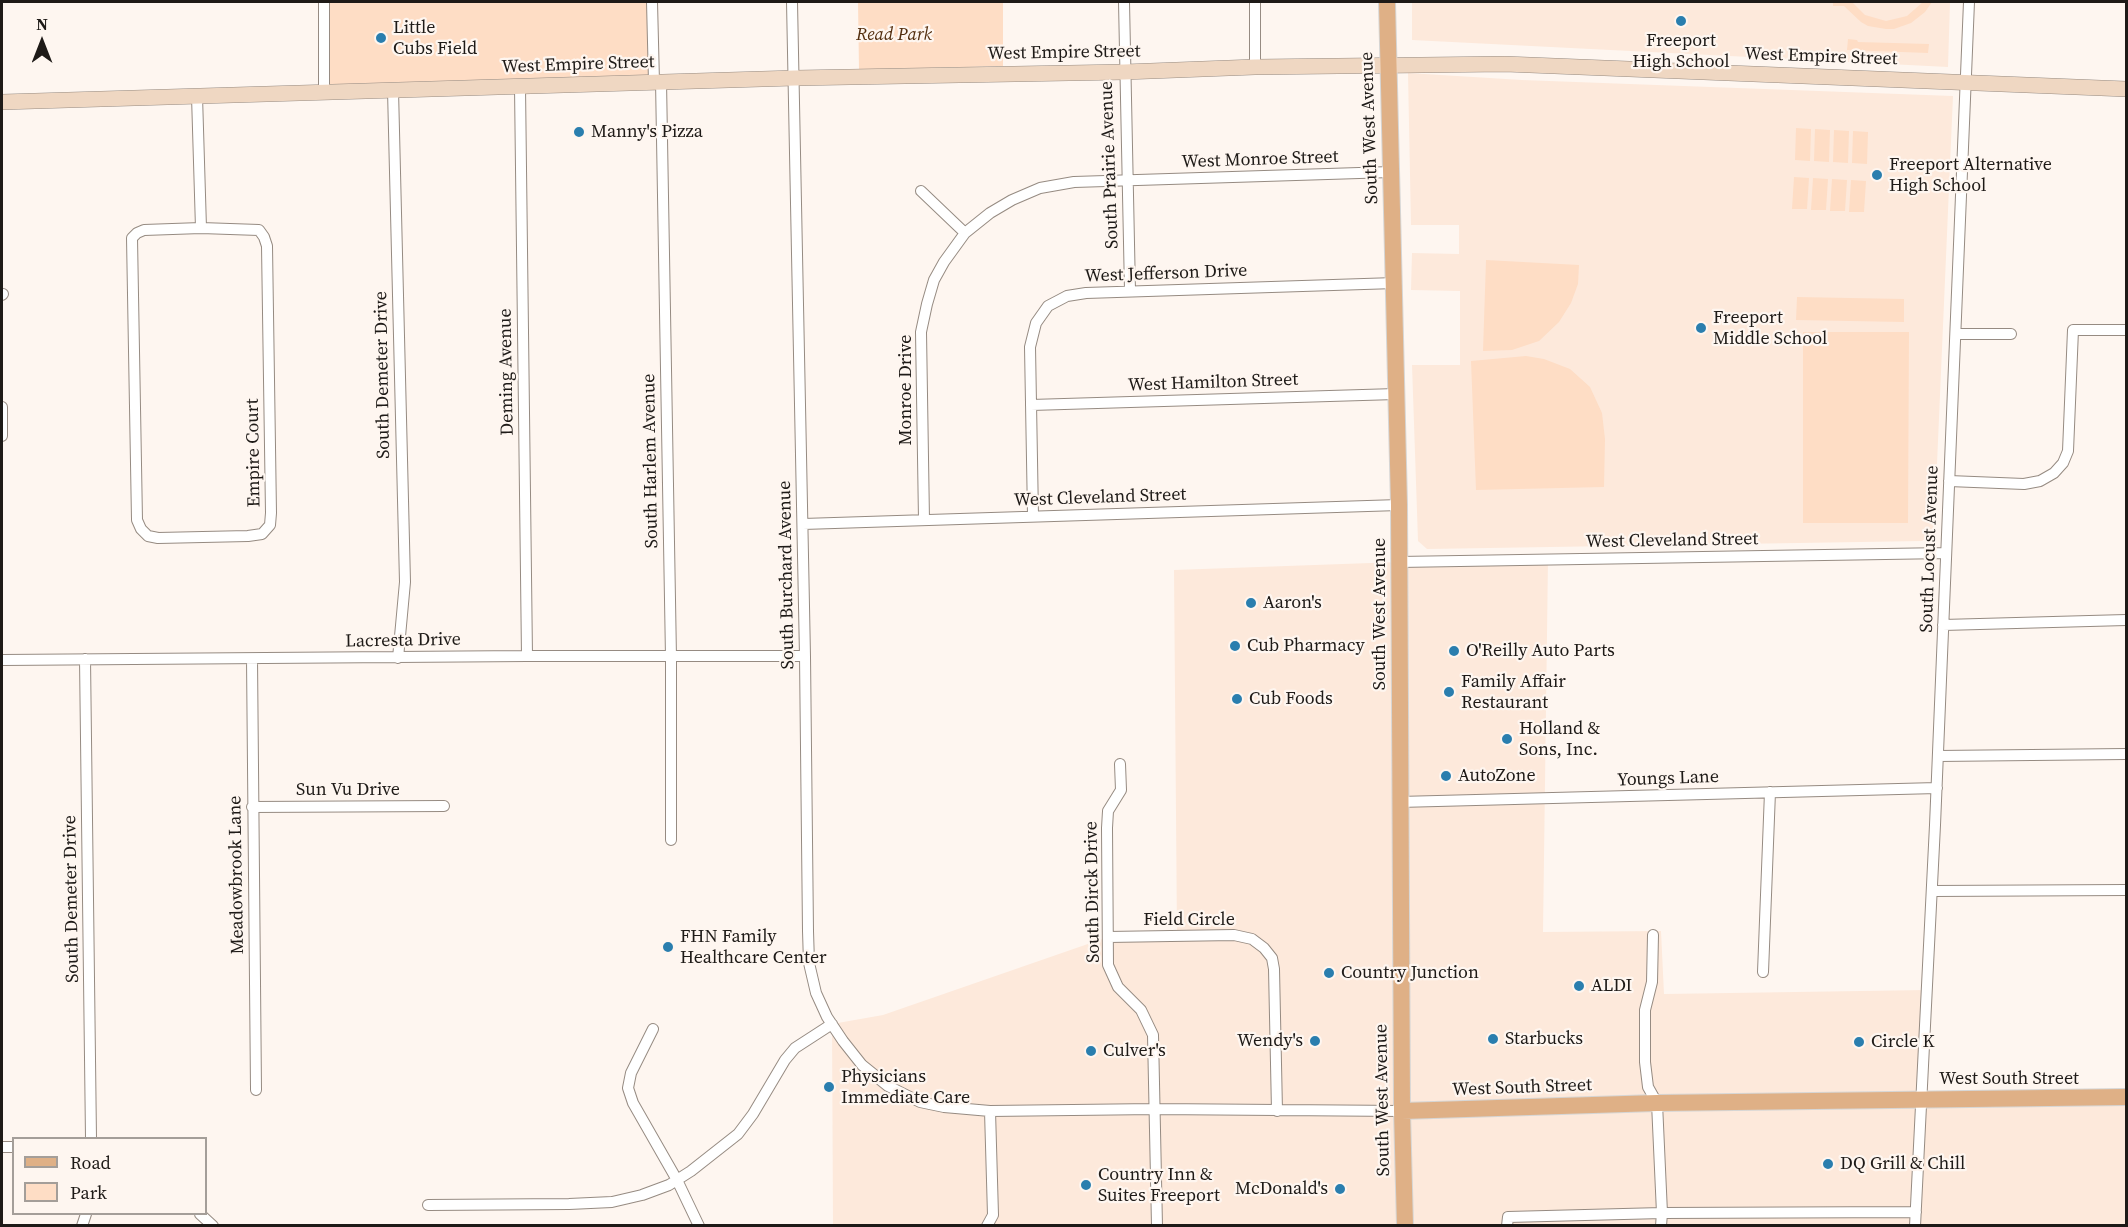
<!DOCTYPE html>
<style>
body{margin:0}
#map{position:relative;width:2128px;height:1227px;overflow:hidden;background:#fef6f0;font-family:"Source Serif 4",serif}
canvas{display:block}
.frame{position:absolute;inset:0;border:3px solid #1e1a17;pointer-events:none}
.legend{position:absolute;left:12px;top:1137px;width:195px;height:78px;box-sizing:border-box;background:#fef6f0;border:2px solid #a49e99;margin:0;padding:8px 10px;list-style:none;font-size:18px;color:#1e1a17}
.legend li{display:flex;align-items:center;gap:12px;height:30px}
.legend b{width:30px;border:2px solid #a49e99}
.north{position:absolute;left:12px;top:12px;width:60px;height:60px;-webkit-text-stroke:4px #fef6f0;paint-order:stroke;rotate:0deg;font-size:16px;font-weight:700;line-height:24px;text-align:center;color:#1e1a17}
.north::after{content:'';display:block;margin:auto;width:21px;height:27px;background:#1e1a17;clip-path:polygon(50% 0,100% 100%,50% 72%,0 100%)}
</style>
<div id="map">
<canvas width="2128" height="1227"></canvas>
<div class="frame"></div>
<ul class="legend">
<li><b style="height:8px;background:#dfb086"></b>Road</li>
<li><b style="height:16px;background:#feddc5"></b>Park</li>
</ul>
<div class="north">N</div>
</div>
<script>
const context = document.querySelector('canvas').getContext('2d');
context.lineJoin = 'round';
function paint(path, color) { context.fillStyle = color; context.fill(path, 'evenodd'); }
const toPath = rows => new Path2D(rows.map(r => 'M' + r).join(''));
function stroke(path, color, width, dash) { context.strokeStyle = color; context.lineWidth = width; context.lineCap = dash ? 'butt' : 'round'; context.setLineDash(dash || []); context.stroke(path); }
function write(font, color, halo, rows, align = 'center') {
  context.font = font + ' "Source Serif 4",serif'; context.lineWidth = 4.5; context.setLineDash([]); context.textBaseline = 'middle'; context.strokeStyle = halo; context.fillStyle = color; for (const [text, x, y, turn = 0] of rows) {
    context.save(); context.translate(x, y); context.rotate((+turn || 0) * Math.PI / 180); context.textAlign = isNaN(turn) ? turn : align; if (halo) context.strokeText(text, 0, 0); context.fillText(text, 0, 0); context.restore();
  }
}
paint(toPath([
 [1412,2,1950,2,1948,67,1412,40],
 [1408,73,1522,80,1953,96,1934,533,1922,541,1427,549,1418,541,1412,365,1460,365,1460,291,1411,290,1412,253,1459,254,1459,225,1411,225],
 [1548,560,1543,932,1661,931,1664,994,1927,990,1922,1098,2126,1097,2126,1225,833,1225,832,1024,883,1015,1108,937,1177,936,1174,570,1399,562]
]), '#fde9db');
paint(toPath([
 [323,2,652,2,654,82,324,88],
 [858,2,1003,2,1003,66,859,70],
 [1833,2,1852,2,1865,15,1886,21,1907,16,1923,2,1932,2,1925,12,1911,23,1894,29,1886,29,1868,26,1861,22,1844,6,1833,6],
 [1848,39,1857,40,1858,42,1929,44,1928,53,1847,50],
 [1796,128,1811,129,1810,161,1795,160],
 [1815,129,1830,130,1829,162,1814,161],
 [1834,130,1849,131,1848,163,1833,162],
 [1853,131,1868,132,1867,164,1852,163],
 [1794,177,1809,178,1807,209,1792,209],
 [1813,178,1828,179,1826,210,1811,210],
 [1832,179,1847,180,1845,211,1830,211],
 [1851,180,1866,181,1864,212,1849,212],
 [1486,260,1579,265,1578,284,1571,303,1559,322,1539,341,1512,350,1483,351],
 [1797,297,1904,299,1904,322,1796,320],
 [1803,332,1909,332,1908,523,1803,523],
 [1526,356,1544,359,1570,369,1590,387,1602,413,1605,439,1604,487,1476,490,1471,361]
]), '#feddc5');
const minor = toPath([
 [324,2,324,93],
 [652,2,654,82],
 [792,2,805,656,808,931,809,963,816,993,827,1017,843,1041,862,1065,888,1086,920,1102,944,1107,990,1111,1155,1109,1402,1111],
 [1124,2,1130,291],
 [1255,2,1255,67],
 [661,81,671,657,671,840],
 [520,87,527,656],
 [393,90,405,582,398,658],
 [197,96,201,228],
 [921,191,965,233],
 [201,228,259,230,264,237,267,246,271,513,270,525,262,534,248,536,158,538,148,536,141,529,137,520,132,238,137,233,144,230,201,228],
 [2,295,3,294],
 [1956,334,2011,334],
 [1031,405,1396,394],
 [2,407,2,436],
 [1949,481,2024,484,2040,481,2054,473,2063,463,2068,451,2073,330,2126,330],
 [1033,516,1030,347,1036,323,1048,306,1067,296,1086,293,1395,283],
 [924,520,921,332,927,304,934,280,944,262,965,233,990,213,1012,200,1040,188,1074,182,1391,172],
 [803,524,1399,505],
 [1399,562,1946,553],
 [1943,625,2126,620],
 [85,659,91,1138],
 [252,659,256,1090],
 [2,660,527,656,805,656],
 [1938,756,2126,754],
 [1120,764,1121,790,1108,811,1107,828,1108,965,1118,987,1141,1010,1153,1035,1157,1226],
 [1399,802,1937,788],
 [252,807,444,806],
 [1932,891,2126,890],
 [1108,937,1234,935,1252,939,1264,948,1272,958,1274,969,1277,1111],
 [1763,972,1770,792],
 [653,1029,631,1073,628,1088,633,1103,677,1180,699,1226],
 [2,1147,14,1147],
 [428,1205,569,1204,612,1202,642,1195,669,1185,691,1171,738,1134,753,1114,785,1060,795,1048,832,1024],
 [200,1214,213,1226],
 [82,1226,86,1214],
 [987,1226,993,1215,990,1111],
 [1507,1226,1508,1217,1662,1213,1657,1103,1648,1087,1645,1062,1645,1010,1652,982,1653,935],
 [1661,1226,1662,1213,1916,1212],
 [1915,1226,1935,825,1969,2]
]);
const secondary = toPath([
 [2,102,795,78,1124,72,1255,67,1505,64,2126,89]
]);
const primary = toPath([
 [1387,2,1399,505,1402,1111,1405,1226],
 [1402,1111,1657,1103,2126,1097]
]);
stroke(minor, '#968b82', 12);
stroke(secondary, '#968b82', 16);
stroke(primary, '#d6d6d5', 18);
stroke(minor, '#fff', 10);
stroke(secondary, '#efd7c2', 15);
stroke(primary, '#dfb086', 16);
for (const [x, y, r, color] of [
 [1681,21,6,"#2a7eae"],
 [381,38,6,"#2a7eae"],
 [579,132,6,"#2a7eae"],
 [1877,175,6,"#2a7eae"],
 [1701,328,6,"#2a7eae"],
 [1251,603,6,"#2a7eae"],
 [1235,646,6,"#2a7eae"],
 [1454,651,6,"#2a7eae"],
 [1449,692,6,"#2a7eae"],
 [1237,699,6,"#2a7eae"],
 [1507,739,6,"#2a7eae"],
 [1446,776,6,"#2a7eae"],
 [668,947,6,"#2a7eae"],
 [1329,973,6,"#2a7eae"],
 [1579,986,6,"#2a7eae"],
 [1493,1039,6,"#2a7eae"],
 [1315,1041,6,"#2a7eae"],
 [1859,1042,6,"#2a7eae"],
 [1091,1051,6,"#2a7eae"],
 [829,1087,6,"#2a7eae"],
 [1828,1164,6,"#2a7eae"],
 [1086,1185,6,"#2a7eae"],
 [1340,1189,6,"#2a7eae"]
]) { const dot = new Path2D(); dot.arc(x, y, r, 0, 2 * Math.PI); context.fillStyle = color; context.fill(dot); stroke(dot, '#fef6f0', 2); }
write('18px', '#1e1a17', '#fef6f0', [
 ["Little",393,28],
 ["Cubs Field",393,49],
 ["Freeport",1681,41,"center"],
 ["High School",1681,62,"center"],
 ["Manny's Pizza",591,132],
 ["Freeport Alternative",1889,165],
 ["High School",1889,186],
 ["Freeport",1713,318],
 ["Middle School",1713,339],
 ["Aaron's",1263,603],
 ["Cub Pharmacy",1247,646],
 ["O'Reilly Auto Parts",1466,651],
 ["Family Affair",1461,682],
 ["Restaurant",1461,703],
 ["Cub Foods",1249,699],
 ["Holland &",1519,729],
 ["Sons, Inc.",1519,750],
 ["AutoZone",1458,776],
 ["FHN Family",680,937],
 ["Healthcare Center",680,958],
 ["Country Junction",1341,973],
 ["ALDI",1591,986],
 ["Starbucks",1505,1039],
 ["Wendy's",1303,1041,"right"],
 ["Circle K",1871,1042],
 ["Culver's",1103,1051],
 ["Physicians",841,1077],
 ["Immediate Care",841,1098],
 ["DQ Grill & Chill",1840,1164],
 ["Country Inn &",1098,1175],
 ["Suites Freeport",1098,1196],
 ["McDonald's",1328,1189,"right"]
], 'left');
write('italic 18px', '#532e0e', '#fef6f0', [
 ["Read Park",894,35]
]);
write('18px', '#1e1a17', '#fef6f0', [
 ["West Empire Street",1064,53,-1],
 ["West Empire Street",1821,57,2],
 ["West Empire Street",578,65,-2],
 ["South West Avenue",1370,128,-92],
 ["West Monroe Street",1260,160,-2],
 ["South Prairie Avenue",1110,165,-92],
 ["West Jefferson Drive",1166,274,-2],
 ["Deming Avenue",507,372,-91],
 ["South Demeter Drive",383,375,-91],
 ["West Hamilton Street",1213,383,-2],
 ["Monroe Drive",906,390,-90],
 ["Empire Court",254,453,-91],
 ["South Harlem Avenue",651,461,-91],
 ["West Cleveland Street",1100,498,-2],
 ["West Cleveland Street",1672,541,-1],
 ["South Locust Avenue",1930,549,-88],
 ["South Burchard Avenue",787,575,-91],
 ["South West Avenue",1380,614,-90],
 ["Lacresta Drive",403,641,-1],
 ["Youngs Lane",1668,779,-2],
 ["Sun Vu Drive",348,790],
 ["Meadowbrook Lane",237,875,-91],
 ["South Dirck Drive",1093,892,-91],
 ["South Demeter Drive",72,899,-91],
 ["Field Circle",1189,920],
 ["West South Street",2009,1079],
 ["West South Street",1522,1088,-2],
 ["South West Avenue",1383,1100,-91]
]);
</script>
